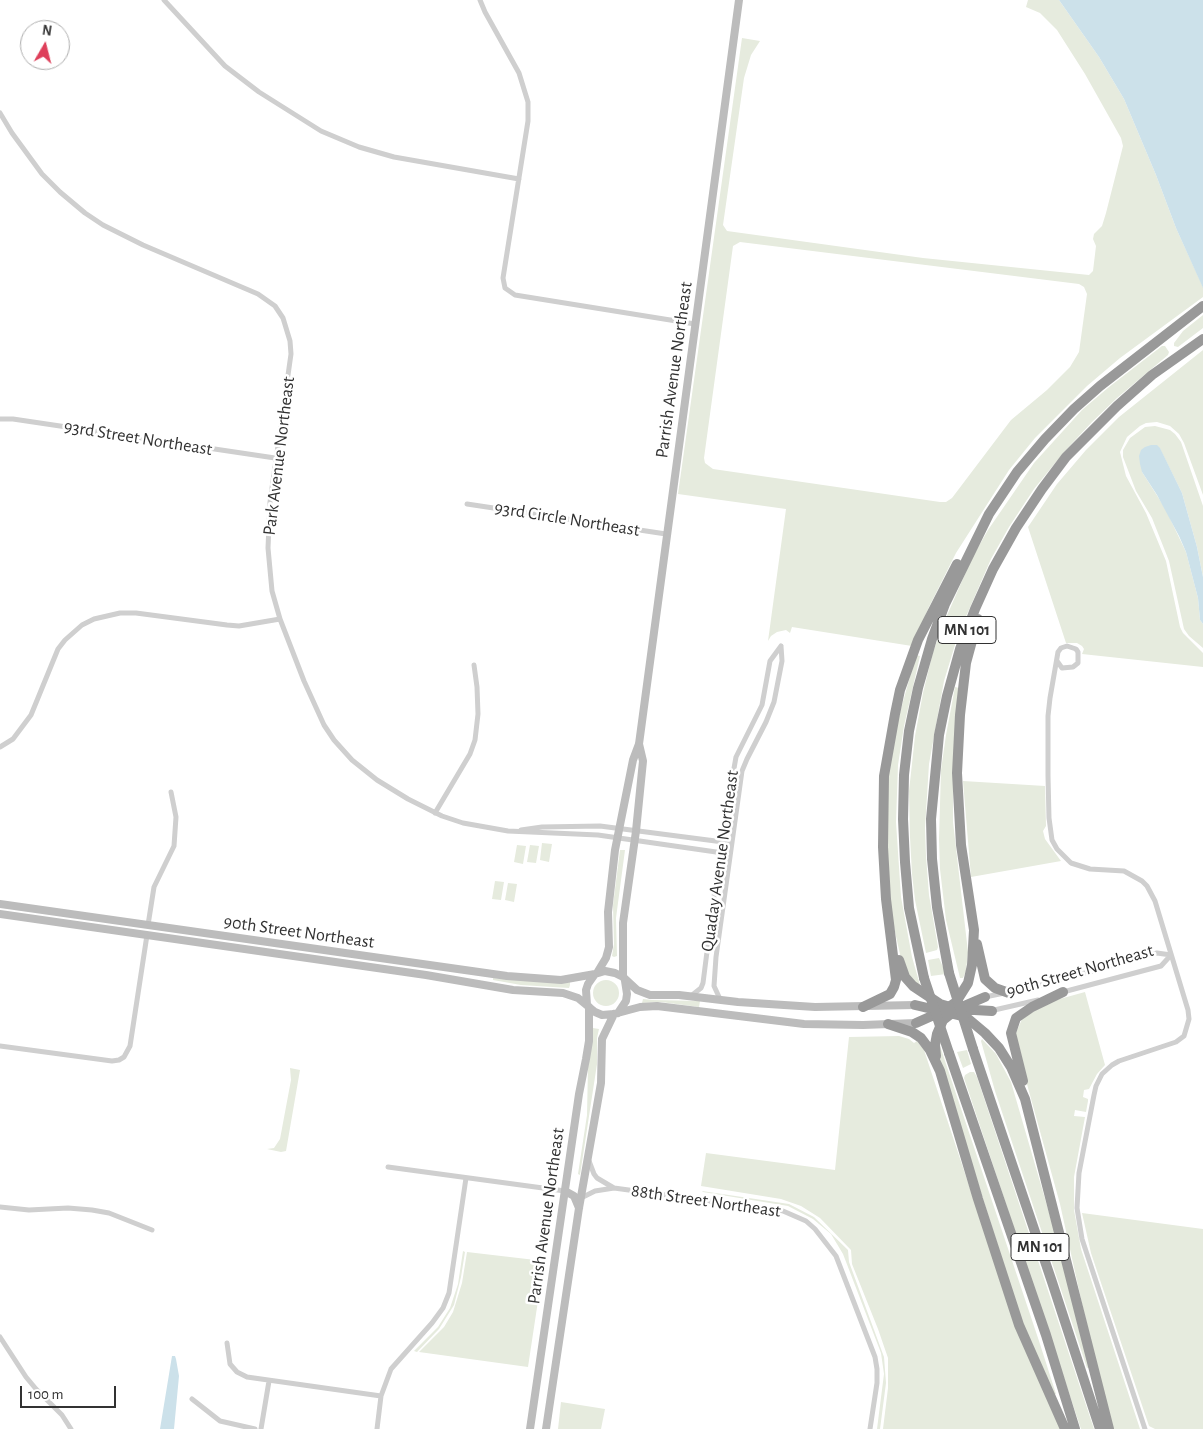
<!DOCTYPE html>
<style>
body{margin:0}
#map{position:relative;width:1203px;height:1429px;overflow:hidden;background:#fff;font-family:"Alegreya Sans",sans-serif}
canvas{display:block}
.north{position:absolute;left:20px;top:20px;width:50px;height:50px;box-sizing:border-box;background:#fff;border:1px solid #adadad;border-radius:50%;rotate:8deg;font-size:14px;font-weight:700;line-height:20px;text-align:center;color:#323232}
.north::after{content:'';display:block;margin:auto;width:18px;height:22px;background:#de3f5a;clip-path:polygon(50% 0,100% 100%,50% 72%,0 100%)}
.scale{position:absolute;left:20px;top:1386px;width:96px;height:22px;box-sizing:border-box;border:2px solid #323232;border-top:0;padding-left:6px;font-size:15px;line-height:18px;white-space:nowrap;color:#323232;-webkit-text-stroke:4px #fff;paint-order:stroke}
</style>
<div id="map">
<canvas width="1203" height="1429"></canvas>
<div class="north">N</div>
<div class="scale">100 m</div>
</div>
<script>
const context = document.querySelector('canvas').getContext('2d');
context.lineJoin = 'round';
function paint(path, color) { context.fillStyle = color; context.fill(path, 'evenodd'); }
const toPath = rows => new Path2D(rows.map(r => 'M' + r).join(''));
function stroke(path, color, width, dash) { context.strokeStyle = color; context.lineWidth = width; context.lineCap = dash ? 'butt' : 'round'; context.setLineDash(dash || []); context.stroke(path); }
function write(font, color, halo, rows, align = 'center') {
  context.font = font + ' "Alegreya Sans",sans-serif'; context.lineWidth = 5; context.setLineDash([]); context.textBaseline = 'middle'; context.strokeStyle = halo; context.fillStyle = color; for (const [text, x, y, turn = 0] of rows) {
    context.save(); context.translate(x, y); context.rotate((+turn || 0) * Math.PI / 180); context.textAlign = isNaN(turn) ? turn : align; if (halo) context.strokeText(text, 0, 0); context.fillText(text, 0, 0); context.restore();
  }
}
paint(toPath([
 [1028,0,1059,0,1099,57,1124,99,1156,175,1176,228,1203,287,1203,297,1120,358,1087,386,1035,438,1009,470,956,553,929,607,912,646,792,627,790,633,786,630,777,632,771,636,768,641,786,509,678,494,742,38,760,41,751,55,744,78,723,225,727,231,923,258,1089,275,1093,271,1096,246,1093,239,1094,234,1102,226,1106,213,1123,146,1121,138,1085,74,1057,30,1040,13,1026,7],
 [740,242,1079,284,1084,287,1087,294,1079,352,1070,367,1047,390,1011,420,952,498,946,502,940,502,713,469,705,463,704,458,733,246],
 [1203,315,1203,328,1178,347,1174,346,1174,343,1183,331],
 [1162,346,1165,346,1169,352,1168,355,1117,398,1092,422,1064,452,1034,489,1009,527,991,559,958,635,944,681,929,764,925,828,926,856,929,895,938,947,937,950,926,953,915,900,912,874,910,837,909,791,915,736,923,693,933,652,945,620,972,558,988,530,1034,463,1082,410,1109,387],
 [1203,350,1203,495,1184,443,1179,434,1170,426,1157,422,1146,423,1140,426,1127,437,1120,452,1126,476,1146,513,1166,561,1180,627,1183,633,1203,653,1203,667,1082,654,1084,649,1082,646,1077,643,1066,643,1028,527,1057,484,1086,450,1119,417],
 [1155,426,1170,430,1175,434,1181,442,1203,506,1203,577,1197,547,1182,493,1160,449,1142,472,1165,508,1186,552,1198,598,1200,620,1203,624,1203,648,1189,636,1184,629,1169,561,1152,518,1136,491,1123,457,1123,450,1130,438,1145,427],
 [916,655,920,656,904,726,898,765,896,822,901,897,912,957,920,985,916,984,903,968,892,918,888,865,888,776,899,716],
 [955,687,959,688,953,777,953,822,968,952,966,971,963,978,960,978,946,920,940,869,939,839,941,770,946,735],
 [963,781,1045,786,1046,826,1043,831,1045,839,1061,861,971,877],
 [542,843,552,844,549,862,540,860],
 [517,845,526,846,523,864,514,862],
 [530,845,539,846,536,863,527,862],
 [620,850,625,850,616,918,617,956,614,957,612,956,614,944,613,905],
 [495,881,504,882,501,900,492,899],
 [508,883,517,884,514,902,505,900],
 [939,958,946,974,931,976,928,960],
 [493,978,542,982,570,982,570,985,569,988,521,985,493,980],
 '593 993a13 13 0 1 1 26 0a13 13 0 1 1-26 0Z',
 [1085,992,1105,1065,1097,1074,1089,1089,1084,1090,1083,1097,1088,1099,1088,1101,1086,1112,1075,1110,1074,1116,1085,1117,1074,1177,1074,1210,1081,1249,1140,1429,1113,1429,1083,1308,1060,1204,1014,1037,1023,1017,1056,1000],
 [643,999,652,1000,700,1001,699,1007,661,1002,642,1003],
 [593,1028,599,1029,597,1038,597,1064,580,1175,578,1174,587,1115,588,1067],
 [899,1036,909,1039,914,1043,917,1041,924,1050,992,1255,1062,1429,883,1429,888,1388,888,1358,878,1329,852,1264,851,1250,820,1218,801,1206,781,1199,701,1186,706,1153,835,1170,849,1037],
 [982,1039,996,1054,1011,1082,1052,1223,1090,1367,1087,1368,995,1091,981,1041],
 [938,1046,940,1046,1039,1341,1056,1394,1053,1395,1022,1321,940,1064],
 [967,1050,971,1064,963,1068,957,1052],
 [290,1068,300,1070,286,1151,281,1152,267,1149,274,1148,280,1139,291,1080],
 [970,1072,974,1072,977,1077,1094,1429,1081,1429,964,1078,965,1075],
 [702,1191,789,1204,814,1217,848,1250,849,1262,884,1357,886,1383,880,1429,877,1429,884,1374,881,1353,843,1254,831,1234,813,1219,788,1206,703,1192],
 [1082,1213,1203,1229,1203,1429,1155,1429,1149,1426,1091,1253],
 [463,1251,465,1252,461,1277,454,1305,439,1329,417,1352,414,1351,438,1327,450,1308,458,1284],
 [467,1252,544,1261,528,1367,419,1352,444,1327,453,1312,462,1283],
 [561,1402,605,1409,601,1429,558,1429]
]), '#e6ebde');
paint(toPath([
 [1059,0,1203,0,1203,288,1176,228,1156,175,1124,99,1099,57],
 [1151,445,1157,445,1160,448,1182,493,1197,547,1203,577,1203,624,1200,620,1198,598,1186,552,1179,536,1157,495,1142,472,1140,464,1139,456,1141,450,1145,447],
 [172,1356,175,1356,176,1359,179,1376,174,1429,160,1429]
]), '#cce1ea');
stroke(toPath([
 [164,0,225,66,259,92,321,131,359,147,394,157,519,179],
 [480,0,485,12,519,73,528,102,528,121,503,278,505,288,515,295,695,324],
 [0,113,12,133,42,174,60,192,85,213,103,225,143,245,258,294,275,306,283,318,290,341,291,354,270,502,268,548,272,591,280,619,304,681,324,725,334,740,352,760,377,780,408,799,442,816,463,823,508,831,598,835,730,854],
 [0,419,13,419,275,458],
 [467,504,666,534],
 [1057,661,1062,668,1073,667,1078,663,1078,652,1076,649,1067,646,1061,648,1058,652,1050,698,1048,716,1048,776,1049,818,1052,840,1057,849,1071,863,1090,869,1124,871,1142,881,1147,886,1155,901,1188,1010,1189,1019,1184,1036,1176,1042,1119,1061,1112,1065,1102,1074,1096,1086,1094,1095,1079,1173,1077,1208,1082,1239,1145,1429],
 [0,747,13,739,31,715,58,649,65,640,82,625,94,619,120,613,136,613,227,625,239,626,280,619],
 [435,813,470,754,475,740,478,714,477,687,474,665],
 [521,830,542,827,600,826,731,843],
 [148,925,154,887,174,846,176,817,171,792],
 [1063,992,1161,966,1171,955],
 [691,996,701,988,703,983,721,842,736,757,762,705,770,661,781,646],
 [985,997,1038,986,1157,953,1171,955],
 [720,999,714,986,716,957,742,771,747,759,766,722,774,702,782,661,781,646],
 [990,1011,1038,1000],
 [0,1046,112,1061,119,1060,124,1057,130,1046,147,935],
 [388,1167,565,1191],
 [614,1188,783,1211,806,1221,815,1229,836,1256,875,1357,877,1369,877,1383,870,1429],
 [581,1198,595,1191,614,1188,597,1178,594,1174,589,1161],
 [0,1207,29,1210,68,1208,92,1210,109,1213,152,1230],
 [0,1337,26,1377,36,1389,62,1415,71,1429],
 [227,1343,230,1364,237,1372,247,1377,381,1396],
 [192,1399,220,1421,255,1429],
 [261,1429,269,1381],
 [377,1429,381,1396,391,1369,432,1323,443,1308,449,1293,466,1178]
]), '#cfcfcf', 5);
stroke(toPath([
 [0,904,507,976,561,980,595,974],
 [0,914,426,975,513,990,563,993,578,998,595,1012,602,1015,614,1014,640,1007,657,1006,804,1024,863,1025,916,1023],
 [597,973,606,958,609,947,608,912,615,850,633,760,639,744,739,0],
 [623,977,623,923,636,831,643,761,639,744],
 [587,1005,586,990,588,984,595,974,605,971,615,973,623,977,637,990,650,995,679,995,738,1002,815,1007,915,1005],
 [618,1013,626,1001,627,994,625,981],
 [565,1191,574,1196,579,1208],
 [530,1429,579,1094,586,1059,589,1041,589,1007],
 [546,1429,579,1208,601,1083,602,1039,614,1014]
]), '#bcbcbc', 8);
stroke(toPath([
 [977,944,985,979,995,988,1009,993],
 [899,960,905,977,913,986,940,1004,957,1009,992,1011],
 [949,973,937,907,932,859,931,819,939,735,947,696,960,649,975,609,993,569,1016,528,1042,489,1066,457,1117,406,1152,375,1203,339],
 [924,978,909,908,905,862,903,819,904,775,909,731,918,688,932,639,945,604,989,514,1017,472,1045,439,1074,409,1100,386,1203,306],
 [915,1005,966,1017,985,1033,999,1048,1011,1067,1025,1099,1109,1429],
 [863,1007,890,994,894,987,896,980,886,899,883,847,884,776,895,714,900,690,918,640,957,564],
 [916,1023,943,1011,956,1002,968,983,972,965,974,930,961,845,957,773,960,715,966,663,978,619],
 [888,1024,912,1032,921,1038,930,1050,940,1071,978,1199,1019,1325,1065,1429],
 [973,1049,1052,1282,1100,1429],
 [949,1053,1046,1335,1075,1429],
 [936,1056,935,1045,937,1034,943,1020,957,1009,985,997],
 [1023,1081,1011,1033,1016,1018,1032,1007,1063,992]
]), '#999', 10);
stroke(toPath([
 [949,973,973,1049],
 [924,978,949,1053]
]), '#999', 10);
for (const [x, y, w] of [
 [967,630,58],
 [1040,1247,58]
]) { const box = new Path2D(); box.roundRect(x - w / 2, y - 13.5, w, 27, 4); context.fillStyle = '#fff'; context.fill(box); stroke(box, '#323232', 1); }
write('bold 16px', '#323232', null, [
 ["MN 101",967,630],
 ["MN 101",1040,1247]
]);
write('18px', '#323232', '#fff', [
 ["Parrish Avenue Northeast",674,370,-82],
 ["93rd Street Northeast",138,438,9],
 ["Park Avenue Northeast",279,456,-83],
 ["93rd Circle Northeast",567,519,9],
 ["Quaday Avenue Northeast",720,861,-82],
 ["90th Street Northeast",299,932,8],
 ["90th Street Northeast",1080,971,-16],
 ["88th Street Northeast",706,1201,8],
 ["Parrish Avenue Northeast",546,1216,-82]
]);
</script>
